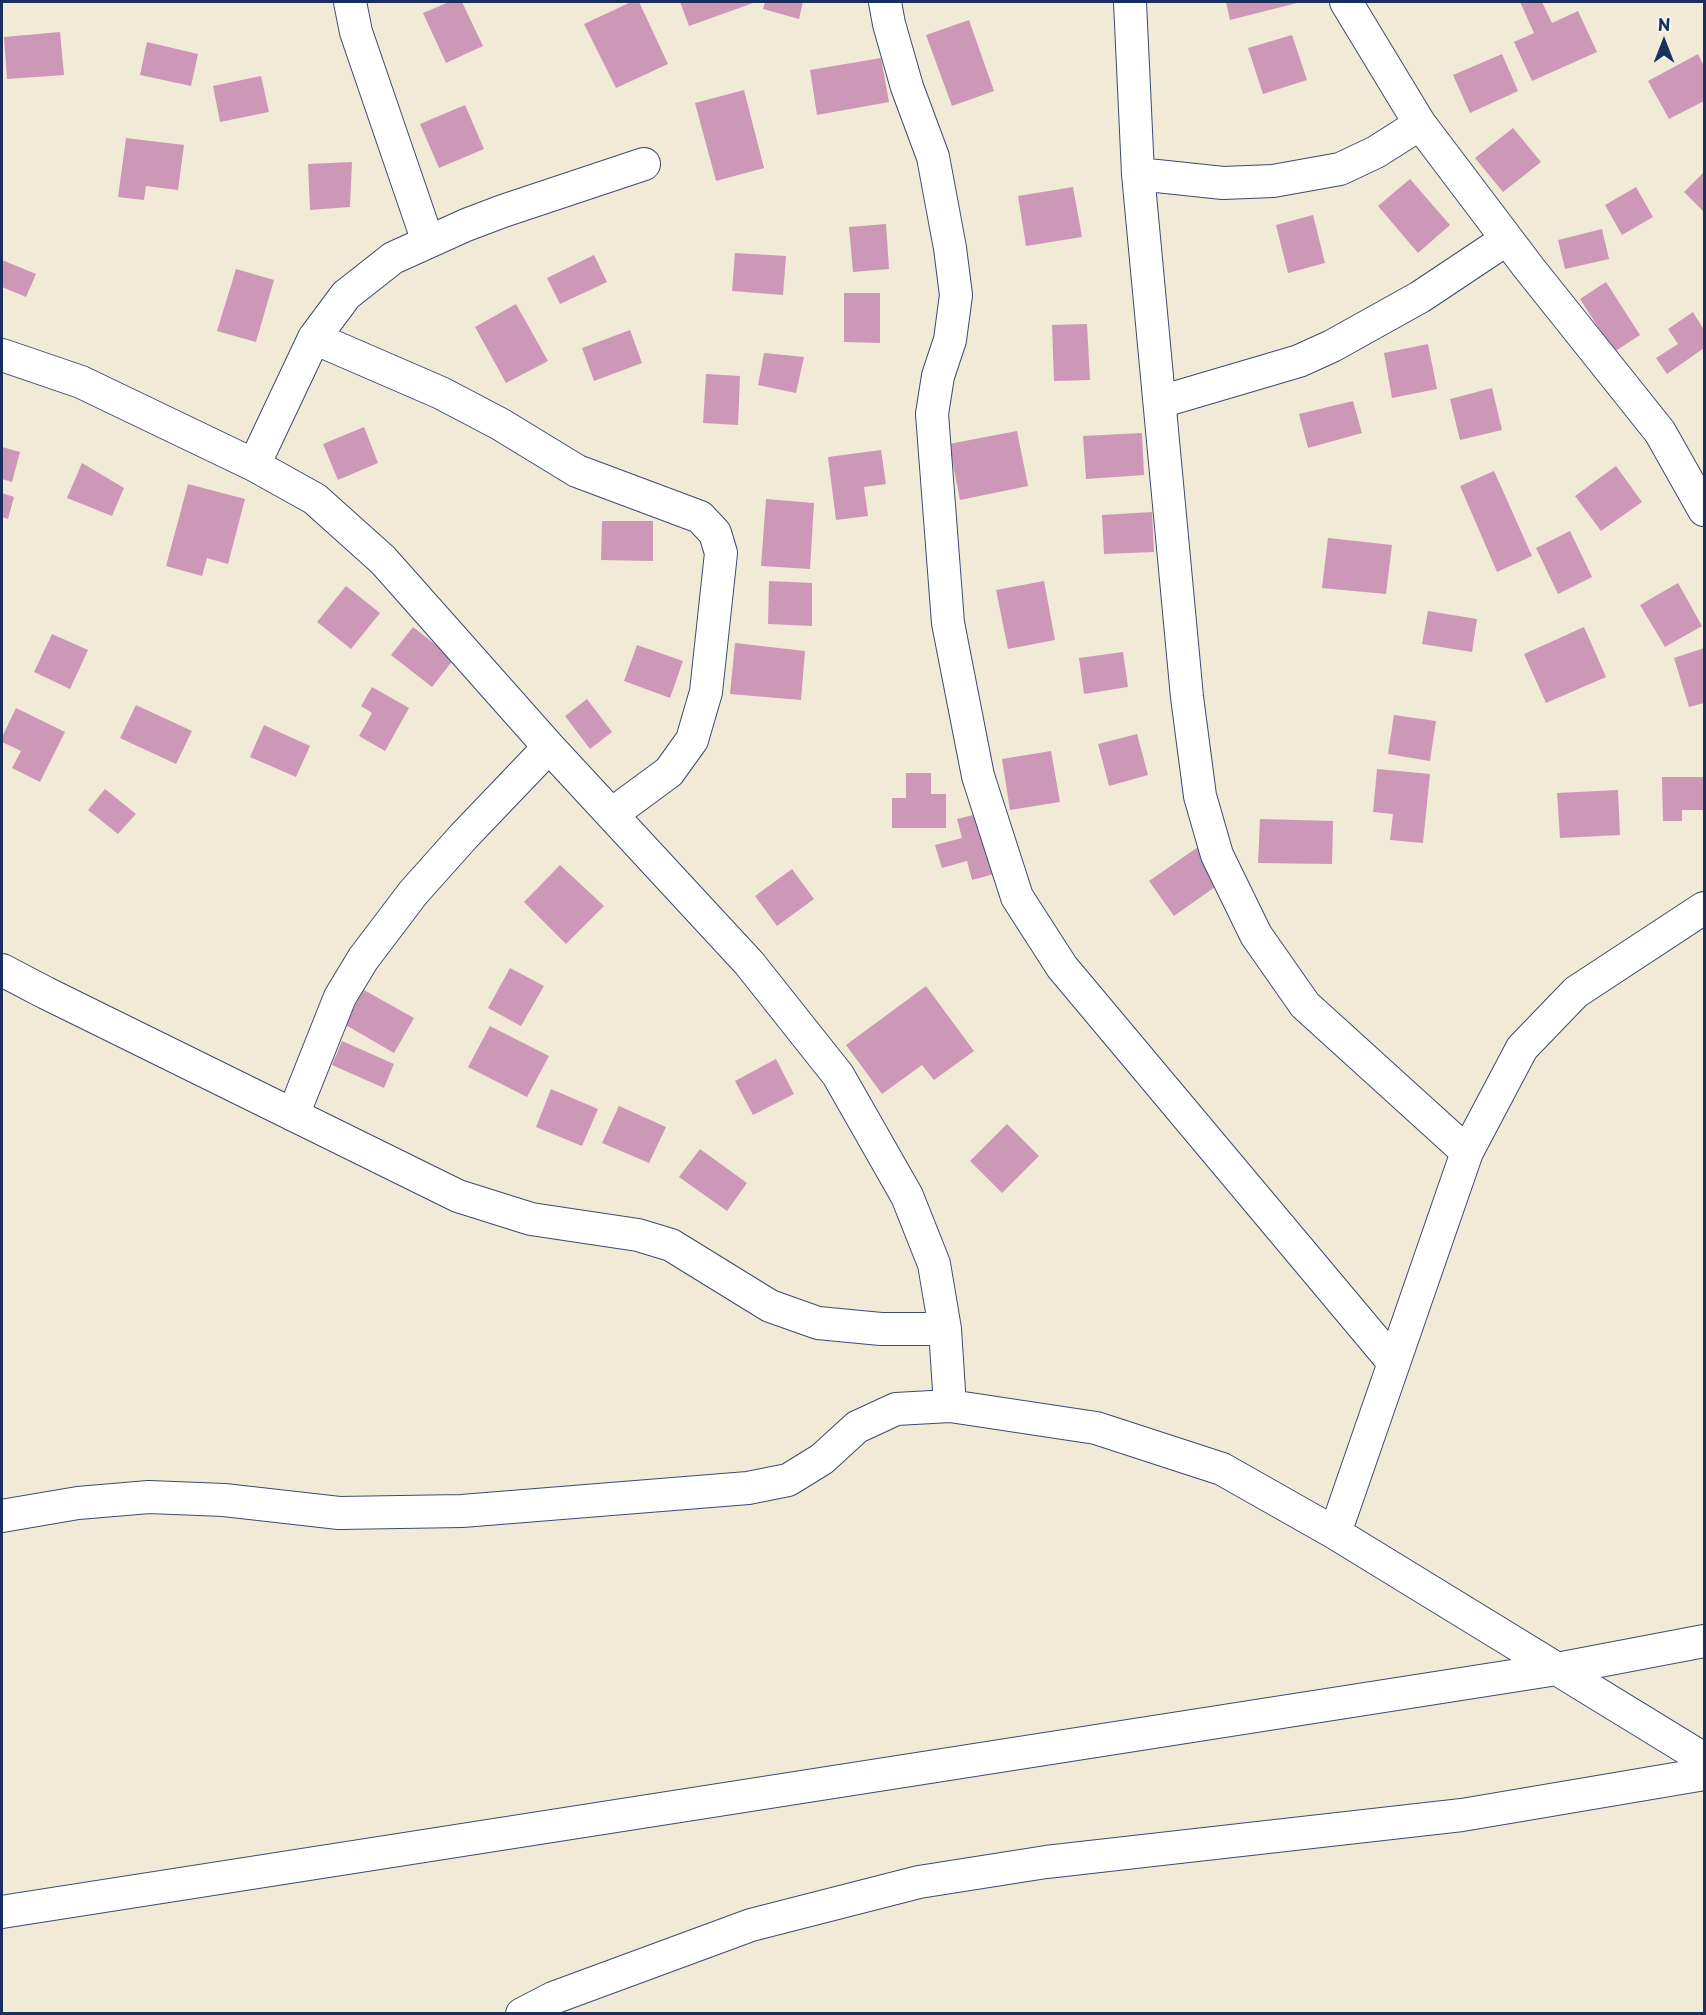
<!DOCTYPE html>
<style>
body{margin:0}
#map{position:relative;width:1706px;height:2015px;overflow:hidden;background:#f1ead6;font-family:"Playpen Sans",sans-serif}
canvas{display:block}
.frame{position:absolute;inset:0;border:3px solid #1b2f5e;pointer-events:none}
.north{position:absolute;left:1634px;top:12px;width:60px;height:60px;-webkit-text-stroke:4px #f6f6f2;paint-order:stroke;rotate:0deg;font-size:16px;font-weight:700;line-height:24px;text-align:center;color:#1b2f5e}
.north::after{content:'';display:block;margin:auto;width:21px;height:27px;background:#1b2f5e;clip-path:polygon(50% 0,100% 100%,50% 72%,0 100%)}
</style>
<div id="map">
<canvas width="1706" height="2015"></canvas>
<div class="frame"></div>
<div class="north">N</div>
</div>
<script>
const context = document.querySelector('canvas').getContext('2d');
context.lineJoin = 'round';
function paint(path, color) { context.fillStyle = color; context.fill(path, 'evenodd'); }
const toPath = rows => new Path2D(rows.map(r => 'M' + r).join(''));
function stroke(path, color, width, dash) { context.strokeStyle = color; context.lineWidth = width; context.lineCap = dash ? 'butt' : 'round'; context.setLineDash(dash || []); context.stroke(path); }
paint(toPath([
 [449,2,462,2,483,46,446,63,423,13],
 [631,2,639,2,668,64,616,88,584,24],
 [680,2,756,2,689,26],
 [765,2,803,2,799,19,763,9],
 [1226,2,1301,2,1230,20],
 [1520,2,1542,2,1552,23,1578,11,1597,52,1532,81,1514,42,1534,33],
 [969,20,994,91,952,106,926,35],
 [60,32,64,75,7,79,4,37],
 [1292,35,1307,80,1263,94,1248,48],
 [147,42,198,54,191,86,140,75],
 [1502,54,1518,91,1470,113,1453,75],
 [1698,54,1704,66,1704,101,1669,119,1648,81],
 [881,58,889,102,817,115,810,70],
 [261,76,269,112,220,122,213,86],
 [744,90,764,168,716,181,695,103],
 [465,105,484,149,439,168,420,124],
 [1513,128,1541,162,1503,192,1475,158],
 [126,138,184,145,178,190,146,186,144,200,118,197],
 [352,162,350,207,310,210,308,164],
 [1704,172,1704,212,1684,192],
 [1410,179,1450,225,1418,253,1378,206],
 [1073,187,1082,237,1026,246,1018,196],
 [1636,187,1653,217,1622,235,1605,205],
 [1313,215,1325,263,1288,273,1276,225],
 [886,224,889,269,853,272,849,227],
 [1602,229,1609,259,1565,269,1558,240],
 [735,253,786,256,783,295,732,291],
 [594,255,607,282,560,304,547,278],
 [2,260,36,274,26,297,2,287],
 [236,269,274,280,256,342,217,331],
 [1606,282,1640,335,1614,352,1580,299],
 [844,293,880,293,880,343,844,342],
 [516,304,548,361,506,383,475,327],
 [1693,312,1704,330,1704,348,1667,374,1656,358,1678,344,1668,329],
 [1087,324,1090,380,1054,381,1052,325],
 [630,330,642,363,594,381,582,348],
 [1428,344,1437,389,1392,398,1384,353],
 [764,353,804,357,796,393,758,385],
 [706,374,740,376,738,425,703,423],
 [1492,388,1502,430,1460,440,1450,399],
 [1353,401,1362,433,1308,448,1299,414],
 [364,427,378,463,338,480,323,444],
 [1017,431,1028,486,960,500,949,444],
 [1142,433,1144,475,1086,479,1083,436],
 [2,447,20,452,12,482,2,479],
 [881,450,886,484,864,487,868,516,836,520,828,457],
 [82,463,124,488,112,516,67,498],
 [1616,466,1642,502,1601,531,1575,496],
 [1494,471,1532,556,1497,572,1460,486],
 [188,484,245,499,228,564,207,558,202,576,166,566],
 [2,493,14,497,8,519,2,517],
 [766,499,814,503,810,569,761,566],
 [1152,512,1154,552,1104,554,1102,515],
 [602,521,653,521,653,561,601,560],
 [1570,531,1592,577,1558,594,1536,548],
 [1328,538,1392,545,1386,594,1322,588],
 [769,581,812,583,812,626,768,624],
 [1044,581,1055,640,1008,649,996,590],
 [1678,583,1702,626,1665,647,1640,605],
 [346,586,380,613,351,649,317,622],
 [1428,611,1477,619,1472,652,1422,644],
 [413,627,454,659,432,687,391,655],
 [1584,627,1606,677,1546,703,1524,654],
 [52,634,88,650,70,689,34,672],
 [735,643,805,651,801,700,730,694],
 [637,645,683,661,670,698,624,681],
 [1704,648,1704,703,1689,707,1674,658],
 [1123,652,1128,687,1084,694,1079,658],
 [372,687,409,708,385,751,359,736,372,713,361,706],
 [587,699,612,732,590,749,565,716],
 [136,705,192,731,176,764,120,738],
 [16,708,65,732,40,782,12,768,21,751,2,742,2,737],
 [1394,715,1436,721,1430,761,1388,754],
 [264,725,310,746,296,777,250,757],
 [1137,734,1148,775,1109,786,1098,744],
 [1051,751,1060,802,1010,810,1002,759],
 [1377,769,1430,774,1423,843,1390,840,1393,814,1373,812],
 [906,773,931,773,931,794,946,794,946,828,892,828,892,798,906,798],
 [1662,777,1704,777,1704,810,1682,810,1682,821,1663,821],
 [105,789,136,814,118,834,88,810],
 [1618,790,1620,835,1560,838,1557,793],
 [985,812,1002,872,972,880,967,861,942,868,935,845,962,838,957,819],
 [1260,819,1333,821,1332,864,1258,863],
 [1198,847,1222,882,1174,916,1149,881],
 [560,865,604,906,566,944,524,902],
 [792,869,814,899,777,926,755,896],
 [510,968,544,986,521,1026,488,1008],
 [926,986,974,1051,934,1080,922,1065,882,1094,846,1045],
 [364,990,414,1018,394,1053,344,1024],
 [490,1026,549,1056,527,1097,468,1067],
 [342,1041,394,1064,384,1088,332,1065],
 [776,1059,794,1094,753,1115,735,1081],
 [551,1089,598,1109,582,1146,536,1127],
 [619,1106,666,1127,649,1163,602,1143],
 [1007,1124,1039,1156,1002,1193,970,1161],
 [700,1149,747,1183,727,1211,679,1177]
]), '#cd98b8');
const street = toPath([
 [350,2,356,32,428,242],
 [885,2,889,24,907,87,933,157,950,248,956,295,950,340,938,376,932,414,948,623,978,776,1017,897,1062,967,1394,1363],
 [1130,2,1138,174,1187,697,1200,796,1217,855,1256,935,1305,1005,1467,1152],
 [1346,2,1420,124,1529,268,1660,432,1704,510],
 [1138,174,1223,183,1273,181,1340,169,1376,152,1420,124],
 [314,338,441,393,500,424,577,471,700,517,715,533,721,553,706,692,692,740,669,772,612,814],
 [2,355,81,382,254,465,315,499,383,560,549,747,749,963,838,1075,907,1196,934,1264,945,1329,950,1406],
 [1160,402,1299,361,1332,346,1420,297,1507,239],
 [254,465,314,338,346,295,393,258,466,225,503,211,644,164],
 [2,970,46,993,458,1196,531,1219,638,1235,671,1245,770,1306,818,1323,881,1329,945,1329],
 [293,1115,340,997,363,959,413,893,463,837,549,747],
 [2,1516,78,1503,149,1497,224,1500,339,1513,462,1511,748,1488,788,1480,822,1459,857,1427,896,1409,950,1406,1096,1428,1222,1469,1335,1533,1704,1759],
 [1335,1533,1467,1152,1522,1048,1576,992,1704,908],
 [2,1912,1557,1669,1704,1641],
 [522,2014,553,1998,751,1925,919,1882,1046,1862,1462,1815,1704,1774]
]);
stroke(street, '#3b4b70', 34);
stroke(street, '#fff', 32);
</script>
